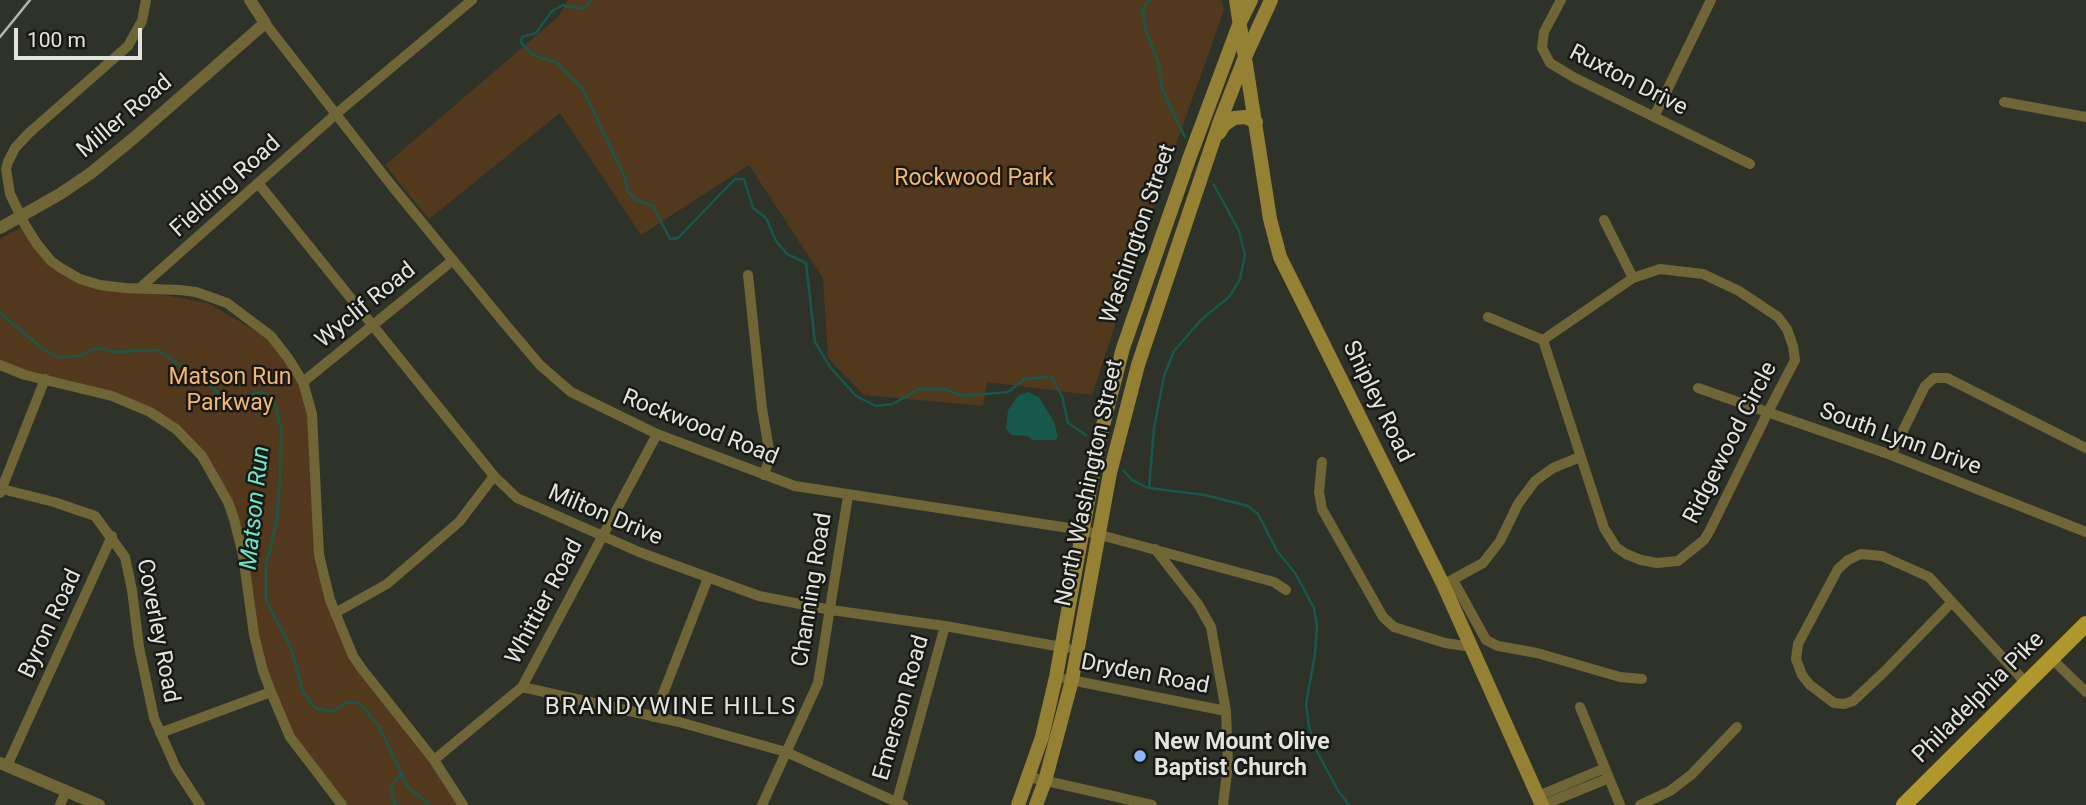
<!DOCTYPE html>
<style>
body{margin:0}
#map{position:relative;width:2086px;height:805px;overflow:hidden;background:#2f3229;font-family:Roboto,sans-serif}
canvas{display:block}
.scale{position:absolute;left:14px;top:28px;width:128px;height:32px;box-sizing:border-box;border:4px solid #e2e4df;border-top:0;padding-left:9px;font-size:21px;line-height:24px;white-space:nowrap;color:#e2e4df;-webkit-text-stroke:5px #181915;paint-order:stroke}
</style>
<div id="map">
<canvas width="2086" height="805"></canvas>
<div class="scale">100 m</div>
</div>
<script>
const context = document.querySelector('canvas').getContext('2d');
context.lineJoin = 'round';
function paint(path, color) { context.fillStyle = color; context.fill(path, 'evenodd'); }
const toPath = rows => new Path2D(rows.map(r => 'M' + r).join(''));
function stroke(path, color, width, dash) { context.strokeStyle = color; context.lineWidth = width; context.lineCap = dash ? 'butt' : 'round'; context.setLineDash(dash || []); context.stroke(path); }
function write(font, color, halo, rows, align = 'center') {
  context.font = font + ' Roboto,sans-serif'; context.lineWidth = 5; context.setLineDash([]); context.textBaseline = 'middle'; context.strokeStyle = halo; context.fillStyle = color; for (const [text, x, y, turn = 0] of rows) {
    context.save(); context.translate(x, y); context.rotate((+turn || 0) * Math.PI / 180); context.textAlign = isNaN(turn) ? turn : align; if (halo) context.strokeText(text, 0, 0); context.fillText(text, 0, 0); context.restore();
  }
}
paint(toPath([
 [568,0,1221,0,1224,10,1156,200,1092,395,987,382,983,406,864,395,828,358,823,278,749,165,641,235,560,113,429,219,385,165,559,16],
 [25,225,43,252,80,279,208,303,277,343,303,382,314,431,321,568,362,669,463,805,342,805,290,737,263,671,234,519,202,456,150,412,0,365,0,239]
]), '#52391e');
paint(toPath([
 [1028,392,1039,397,1054,422,1058,436,1056,440,1032,440,1028,436,1011,435,1006,429,1008,410,1019,395]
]), '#16594c');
stroke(toPath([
 [590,0,587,6,580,9,563,5,552,11,536,33,522,37,521,43,535,56,556,62,582,88,625,177,628,192,635,199,653,206,670,239,678,238,735,179,744,179,753,208,766,218,776,241,787,254,806,263,815,342,830,367,856,396,876,406,893,404,919,389,943,389,964,396,1008,392,1025,379,1051,376,1062,396,1068,423,1086,435],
 [1150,0,1143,8,1145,28,1159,65,1162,89,1185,137],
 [1214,185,1239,231,1245,255,1240,279,1229,297,1201,320,1174,351,1164,376,1154,428,1149,488,1205,495,1248,506,1258,514,1277,551,1295,573,1314,608,1317,626,1315,654,1306,704,1309,726,1316,750,1339,792,1349,805],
 [0,313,43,349,58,357,80,356,93,349,100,348,114,352,158,350,215,389,219,397,225,401,240,404,253,394,259,392,265,393,274,402,281,428,280,481,277,517,270,552,266,562,266,600,291,648,303,692,315,708,332,712,346,703,355,702,362,706,378,725,408,787,430,805],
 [1123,470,1132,480,1148,488],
 [398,805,393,800,391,787,402,773]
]), '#16594c', 2.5);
stroke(toPath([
 [146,0,142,21,128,46,29,133,15,148,8,162,6,169,10,194,25,225,37,244,51,261,61,268,80,279,100,285,125,288,180,290,196,292,227,303,271,336,288,358,303,382,312,414,319,555,330,600,353,656,362,669,434,760,463,805],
 [1561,0,1544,32,1542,48,1550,63,1575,78,1750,164],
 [265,23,392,186,506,325,540,365,571,392,657,434,795,486,1082,530,1274,582,1286,590],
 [2004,102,2086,117],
 [1654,117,1711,0],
 [258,183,494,476,517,498,639,552,759,596,831,610,945,626,1067,648],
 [1604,220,1633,278],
 [748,275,762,408,770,456,764,475],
 [141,287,336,114,472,0],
 [1488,317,1543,340,1633,278,1660,269,1703,274,1739,291,1778,317,1787,329,1793,346,1795,360,1768,412,1710,530,1704,540,1678,561,1657,563,1641,560,1626,554,1616,547,1604,528,1543,340],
 [0,365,25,375,112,396,150,412,176,429,202,456,228,502,234,519,243,555,254,635,263,671,271,692,290,737,342,805],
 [303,382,453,260],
 [1698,388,1891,455,2086,532],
 [1891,455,1925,386,1934,378,1947,378,2086,448],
 [1322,462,1319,492,1322,509,1383,617,1394,627,1445,643,1472,647],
 [2,489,54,502,95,516,125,557,132,590,139,647,154,718,176,768,200,805],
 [0,493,45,379],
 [1155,549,1198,604,1211,627,1226,711,1228,765,1223,805],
 [1453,580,1486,640,1498,646,1537,653,1620,677,1642,679],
 [1450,581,1483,563,1500,541,1518,504,1535,481,1553,468,1580,457],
 [1952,602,1884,672,1853,701,1844,704,1834,703,1810,685,1802,675,1796,659,1798,644,1838,569,1848,560,1861,554,1882,556,1929,577,2026,683],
 [335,613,387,584,459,522,494,476],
 [2051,658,2086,692],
 [1066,679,1226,711],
 [522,687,679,722,786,752,903,805],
 [1580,707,1620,805],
 [654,717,708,578],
 [160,733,271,692],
 [434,760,522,687,657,434],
 [7,766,112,536],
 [1029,777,1152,805],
 [1538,796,1605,768],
 [897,801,945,626],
 [60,805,66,791],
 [762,805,818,683,848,496],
 [1543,805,1609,778],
 [1640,805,1670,791,1691,775,1737,727]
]), '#706537', 10);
stroke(toPath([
 [0,228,60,194,91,173,135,137,265,23,250,0],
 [0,763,99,805]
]), '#706537', 12);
stroke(toPath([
 [1236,0,1270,219,1280,257,1443,584,1542,805],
 [1219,133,1224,125,1234,118,1245,117,1256,122],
 [1018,805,1042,737,1056,677,1099,441,1123,348,1189,159,1240,22,1251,0],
 [1036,805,1045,781,1072,680,1110,473,1138,365,1220,121,1245,57,1271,0]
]), '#948134', 14);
stroke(toPath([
 [1904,805,2086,624]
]), '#b0972c', 16);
stroke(toPath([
 [0,37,30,0]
]), '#b4b6b0', 2.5);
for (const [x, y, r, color] of [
 [1140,756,7,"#8cb9fc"]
]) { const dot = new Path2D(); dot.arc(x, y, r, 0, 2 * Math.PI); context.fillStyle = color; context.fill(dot); stroke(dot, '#181915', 2.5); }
write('23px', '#e2e4df', '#181915', [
 ["Ruxton Drive",1628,81,27],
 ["Miller Road",125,117,-40],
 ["Fielding Road",226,187,-42],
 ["Washington Street",1139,234,-71],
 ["Wyclif Road",366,306,-39],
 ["Shipley Road",1377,402,64],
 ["Rockwood Road",700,428,22],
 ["South Lynn Drive",1900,440,20],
 ["Ridgewood Circle",1731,443,-63],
 ["North Washington Street",1090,483,-78],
 ["Milton Drive",605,516,23],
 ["Channing Road",813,590,-81],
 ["Whittier Road",545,602,-62],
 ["Byron Road",51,624,-65],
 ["Coverley Road",157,631,79],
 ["Dryden Road",1145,675,11],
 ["Philadelphia Pike",1979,698,-45],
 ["Emerson Road",902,708,-74]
]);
write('23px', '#f6b66e', '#181915', [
 ["Rockwood Park",974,179],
 ["Matson Run",230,378],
 ["Parkway",230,404]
]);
write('bold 23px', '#e2e4df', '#181915', [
 ["New Mount Olive",1154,743],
 ["Baptist Church",1154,769]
], 'left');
write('italic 24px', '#6de6cb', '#181915', [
 ["Matson Run",256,508,-84]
]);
context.letterSpacing = '2px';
write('24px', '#e2e4df', '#181915', [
 ["BRANDYWINE HILLS",671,708]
]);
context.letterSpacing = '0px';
</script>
